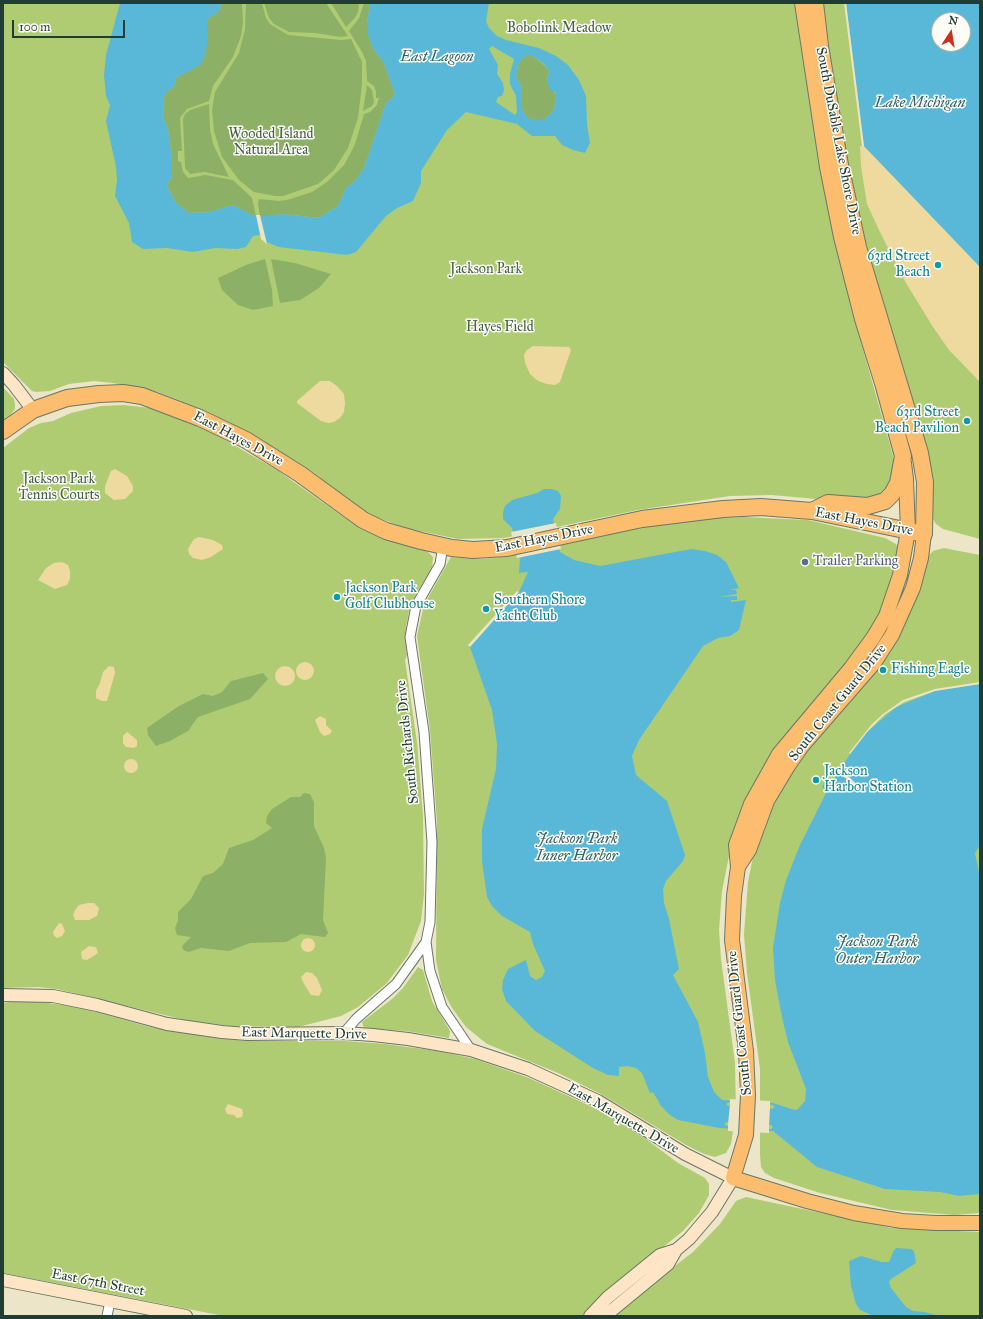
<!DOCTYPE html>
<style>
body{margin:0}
#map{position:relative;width:983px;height:1319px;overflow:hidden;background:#ece5c7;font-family:"IM FELL Great Primer",serif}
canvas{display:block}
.frame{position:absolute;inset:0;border:4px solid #1f3d34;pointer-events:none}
.north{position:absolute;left:931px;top:12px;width:40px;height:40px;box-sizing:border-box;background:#fdfcf7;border:1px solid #a4b0a9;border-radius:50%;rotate:12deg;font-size:11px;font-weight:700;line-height:16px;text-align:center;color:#1f3d34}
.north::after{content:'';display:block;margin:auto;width:14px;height:18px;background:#c8321e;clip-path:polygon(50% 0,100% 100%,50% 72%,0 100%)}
.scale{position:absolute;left:12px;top:20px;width:113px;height:18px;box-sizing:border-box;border:2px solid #1f3d34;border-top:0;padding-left:5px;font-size:12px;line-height:14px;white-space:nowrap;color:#1f3d34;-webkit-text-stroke:3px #fdfcf7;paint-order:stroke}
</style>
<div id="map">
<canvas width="983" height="1319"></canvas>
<div class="frame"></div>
<div class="north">N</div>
<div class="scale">100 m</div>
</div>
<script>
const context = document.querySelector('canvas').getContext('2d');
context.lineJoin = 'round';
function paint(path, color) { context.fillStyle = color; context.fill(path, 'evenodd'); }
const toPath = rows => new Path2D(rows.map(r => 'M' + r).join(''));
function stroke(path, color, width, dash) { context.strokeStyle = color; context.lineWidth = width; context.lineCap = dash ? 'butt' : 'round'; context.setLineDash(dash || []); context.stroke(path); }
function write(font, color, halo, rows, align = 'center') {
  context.font = font + ' "IM FELL Great Primer",serif'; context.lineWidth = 3; context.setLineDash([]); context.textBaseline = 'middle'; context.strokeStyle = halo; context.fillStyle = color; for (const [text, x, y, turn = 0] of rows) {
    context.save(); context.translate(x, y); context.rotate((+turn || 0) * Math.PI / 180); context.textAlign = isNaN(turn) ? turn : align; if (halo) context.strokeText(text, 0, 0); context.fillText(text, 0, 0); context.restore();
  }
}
paint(toPath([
 [3,3,794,3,797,14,836,239,851,307,894,459,896,471,885,498,827,500,772,495,730,496,638,510,504,538,458,539,405,528,369,514,343,497,313,472,257,437,202,409,158,392,113,383,94,381,69,384,50,391,36,392,32,391,3,362],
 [822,3,846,3,865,146,980,267,980,539,943,529,936,524,933,519,864,242,847,160],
 [3,387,14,399,15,405,15,409,11,414,3,420],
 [101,406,124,405,150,408,173,416,213,433,277,470,359,528,387,540,427,551,433,557,432,568,415,596,409,611,406,627,407,655,405,660,417,742,423,816,424,894,421,921,408,955,387,983,358,1007,341,1016,298,1027,231,1026,185,1020,57,989,38,987,3,988,3,448,29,428,41,423,53,421,71,413],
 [743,517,808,520,885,538,896,544,899,550,899,558,882,610,863,644,787,735,732,841,722,891,719,930,721,959,735,1063,736,1112,731,1144,726,1153,715,1157,704,1154,686,1145,601,1094,558,1073,487,1044,466,1027,452,1008,442,989,436,960,437,822,430,730,417,636,424,605,451,557,478,559,495,558,665,523,708,518],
 [944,548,980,555,980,1213,954,1215,892,1210,820,1193,774,1178,765,1173,761,1167,760,1155,760,1069,747,973,744,934,748,882,756,842,759,832,792,766,860,688,930,554,933,551],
 [418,967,423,970,432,1001,450,1031,449,1038,406,1031,364,1028,362,1022,392,999,403,988],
 [17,1001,40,1002,78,1007,150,1027,216,1038,247,1041,345,1041,385,1044,438,1051,475,1059,529,1078,599,1110,646,1139,678,1163,705,1178,709,1184,709,1195,699,1213,683,1231,619,1283,584,1316,224,1316,3,1273,3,1003],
 [746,1197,892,1228,980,1232,980,1316,610,1316,693,1252,720,1224,736,1201]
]), '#b0cc73');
paint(toPath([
 [220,3,242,3,243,23,241,36,233,57,213,86,209,101,187,109,180,118,182,151,178,151,178,161,181,162,183,172,188,178,205,175,233,180,252,198,256,217,233,205,209,212,189,213,176,203,167,186,172,176,172,160,168,129,163,117,164,98,166,92,174,87,176,78,199,65,205,56,207,22,209,18,217,13,221,8],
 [246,3,262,3,266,18,270,24,288,35,341,40,351,39,362,62,362,84,358,118,348,148,334,170,318,184,283,196,275,196,254,192,239,180,222,157,214,131,212,110,215,92,239,53,245,29],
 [264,3,326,3,348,36,340,37,315,33,289,32,274,24,269,18],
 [331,3,357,3,359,5,358,12,355,18,346,27],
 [364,3,370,3,367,23,373,48,384,63,395,95,386,103,364,168,355,181,346,188,338,206,318,218,283,214,260,217,258,204,259,199,279,201,287,200,312,192,327,182,344,165,350,154,355,144,364,114,370,112,377,105,379,98,376,98,376,92,374,86,367,81,366,61,362,52,349,31,359,18],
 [527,55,531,55,544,65,549,71,547,81,556,95,554,110,545,119,530,119,526,116,522,109,522,87,516,77,518,65,522,59],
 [367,85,372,90,374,102,372,106,363,111],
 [209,104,210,129,213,144,229,177,204,172,190,174,185,168,183,119,185,114,190,110],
 [265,259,272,290,273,306,253,310,238,305,222,290,218,278,246,265],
 [271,259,295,263,331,274,319,288,300,300,280,303],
 [263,673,268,679,250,699,198,717,188,731,170,741,156,746,148,735,147,728,179,706,203,694,213,696,222,692,231,681],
 [304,793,310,794,314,802,314,826,324,848,326,858,323,920,328,933,325,937,301,934,286,942,250,943,229,951,201,948,189,952,185,951,182,948,183,945,191,937,177,935,175,928,178,921,178,912,191,899,203,876,213,873,223,864,229,848,253,840,272,828,266,823,267,816,272,809,291,797,300,797]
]), '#8cb065');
paint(toPath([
 [860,146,864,146,980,267,980,382,949,350,933,327,906,283,880,232,867,204,861,166],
 [533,346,569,347,571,350,560,382,555,385,547,384,538,381,530,374,525,363,524,355,527,350],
 [320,381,330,381,337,386,344,394,345,403,344,412,340,418,334,422,328,423,321,421,297,403,297,401],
 [115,469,127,476,133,486,133,491,125,499,114,500,105,493,105,486,111,471],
 [199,537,213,540,222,545,223,549,211,557,202,560,193,558,189,554,188,549,194,539],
 [62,562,68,565,70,571,70,579,67,585,55,589,38,580,46,568,54,563],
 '296 671a9 9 0 1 1 18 0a9 9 0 1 1-18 0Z',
 '275 676a10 10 0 1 1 20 0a10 10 0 1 1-20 0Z',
 [109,666,114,667,115,673,107,701,102,701,96,698,96,691,100,683,103,672],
 [320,716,326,719,326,725,332,731,330,734,324,736,320,732,315,720],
 [127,732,137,740,137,746,134,748,126,747,123,743,123,736],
 '124 766a7 7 0 1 1 14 0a7 7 0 1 1-14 0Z',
 [88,903,94,903,99,908,97,916,89,920,75,920,73,915,75,910,79,905],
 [59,923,62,924,65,931,62,936,57,938,54,936,53,932],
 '301 945a7 7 0 1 1 14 0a7 7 0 1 1-14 0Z',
 [89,946,96,947,98,953,87,960,82,959,81,952],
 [306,972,312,973,317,978,322,990,319,996,311,995,304,984,301,977],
 [228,1104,242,1109,243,1113,242,1117,237,1118,234,1115,227,1114,225,1109]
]), '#eeda9e');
paint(toPath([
 [120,3,220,3,221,8,217,13,209,18,207,22,208,38,205,56,200,65,176,78,174,87,166,92,164,98,163,117,168,129,172,160,172,176,167,186,176,203,189,213,209,212,233,205,256,217,283,214,318,218,338,206,346,188,355,181,364,168,386,103,395,95,384,63,373,48,368,35,367,23,370,3,489,3,486,21,489,28,497,36,506,40,539,48,556,56,568,65,579,80,586,96,587,124,590,143,585,153,573,150,562,145,555,136,532,136,517,124,466,112,447,130,421,171,421,183,413,201,397,208,386,216,356,252,347,255,279,247,266,242,260,235,253,236,246,247,238,249,215,248,193,252,167,248,143,249,132,242,129,223,115,196,117,180,116,167,106,121,110,105,106,96,104,75,106,55],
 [492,46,514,59,510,74,510,84,516,96,517,112,515,115,496,102,498,97,502,96,504,90,503,83,497,74,498,65,489,49],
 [527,55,531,55,544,64,549,71,547,81,549,87,551,91,555,92,556,95,554,110,545,119,531,119,526,116,522,109,522,87,516,77,518,65,522,59],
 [846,3,980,3,980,267,864,146],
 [939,20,963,20,963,44,939,44],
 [544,489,552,489,558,491,561,496,560,509,553,519,560,552,574,560,600,566,691,549,705,551,717,555,726,562,739,588,730,590,736,590,737,594,720,597,737,596,737,600,731,600,731,602,746,600,739,630,730,636,718,638,703,646,639,740,632,756,636,775,667,801,685,855,683,861,666,881,663,889,664,903,669,919,679,969,673,975,698,1022,705,1053,708,1077,714,1092,722,1100,773,1103,795,1110,798,1109,805,1101,806,1089,788,1042,782,1017,775,980,773,948,780,903,786,880,800,845,827,791,822,787,826,779,833,781,850,754,868,731,896,707,935,691,980,684,980,845,975,853,980,878,980,1194,959,1196,940,1192,885,1189,817,1167,773,1131,719,1128,678,1120,670,1115,661,1106,653,1092,650,1093,642,1073,636,1068,627,1066,619,1067,619,1076,608,1075,593,1068,535,1031,506,1001,502,989,503,980,508,969,526,960,530,976,536,980,542,977,545,971,533,944,530,932,502,916,492,906,487,897,482,861,482,829,496,769,497,744,492,710,470,647,519,592,528,572,519,573,520,559,512,528,503,519,503,512,505,506,512,500,537,493],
 [729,1102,773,1105,775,1107,772,1109,728,1106,726,1104],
 [727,1122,771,1125,773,1127,771,1129,727,1126,724,1124],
 [897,1248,911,1249,914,1251,916,1263,891,1279,889,1282,891,1288,906,1307,913,1311,925,1312,938,1316,874,1316,860,1310,856,1304,851,1286,849,1261,861,1256,882,1262,889,1262,894,1250]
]), '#59b8d7');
paint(toPath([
 [844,3,846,3,864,146,862,146],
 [256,215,260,215,267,244,261,239],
 [556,523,561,549,517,558,511,532],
 [517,591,519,592,470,647,468,645],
 [980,682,980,684,935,691,904,702,884,715,868,731,850,754,849,753,872,724,883,714,903,700,935,689],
 [844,762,847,775,863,790,862,792,838,772],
 [730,1099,770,1101,770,1107,730,1104],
 [730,1104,770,1107,769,1127,728,1124],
 [728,1124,769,1127,769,1133,728,1131]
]), '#ece5c7');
const street = toPath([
 [443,546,440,564,416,606,410,637,424,732,432,842,430,922,426,942,430,971,442,1007,471,1050],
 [344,1033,356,1019,396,984,426,942],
 [107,1316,110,1301]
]);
const secondary = toPath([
 [3,373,14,385,33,410],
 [3,995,53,996,97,1005,167,1024,222,1032,247,1034,344,1033,373,1035,408,1039,471,1050,528,1069,598,1101,685,1154,733,1178,712,1212,689,1239,676,1250,668,1264,605,1316],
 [3,1280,186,1316],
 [590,1316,607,1298,660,1255,676,1250]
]);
const primary = toPath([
 [904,463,906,479,908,531,900,575,886,616,873,638,851,668,779,754,751,804,736,845,738,867,734,896,732,940,746,1051,748,1095,746,1135,733,1178,807,1201,854,1213,902,1221,936,1223,980,1223],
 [738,867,749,850,767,801,788,766,802,746,874,663,892,635,913,588,921,558,924,534]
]);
const highway = toPath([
 [803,3,828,167,842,237,863,319,883,383,903,456,898,483,892,494,885,501,868,506,828,503,812,511],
 [3,431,33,410,67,398,99,394,123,393,142,396,200,418,246,440,300,474,363,520,386,531,421,541,452,548,473,550,507,548,642,519,723,509,761,507,812,511,924,534,925,482,920,453,858,247,840,165,820,46,815,3]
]);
stroke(street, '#677867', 11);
stroke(secondary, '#677867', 14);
stroke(primary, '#677867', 16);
stroke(highway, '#677867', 18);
stroke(street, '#fff', 9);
stroke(secondary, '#fee5c5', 12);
stroke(primary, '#fcbd6f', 14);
stroke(highway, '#fcbd6f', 16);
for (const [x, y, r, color] of [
 [938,265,4,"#0f9aa8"],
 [967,421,4,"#0f9aa8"],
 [805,562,4,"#5c6f8a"],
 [337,597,4,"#0f9aa8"],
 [486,609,4,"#0f9aa8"],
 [883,670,4,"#0f9aa8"],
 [816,780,4,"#0f9aa8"]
]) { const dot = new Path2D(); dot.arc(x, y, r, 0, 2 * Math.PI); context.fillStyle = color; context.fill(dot); stroke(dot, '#fdfcf7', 1.5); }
write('14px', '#436144', '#fdfcf7', [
 ["Bobolink Meadow",559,29],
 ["Wooded Island",271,135],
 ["Natural Area",271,151],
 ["Jackson Park",486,270],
 ["Hayes Field",500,328],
 ["Jackson Park",59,480],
 ["Tennis Courts",59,496]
]);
write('14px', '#1f3d34', '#fdfcf7', [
 ["South DuSable Lake Shore Drive",838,141,79],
 ["East Hayes Drive",238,439,28],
 ["East Hayes Drive",864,522,11],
 ["East Hayes Drive",544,539,-11],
 ["South Coast Guard Drive",838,703,-51],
 ["South Richards Drive",408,742,-96],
 ["South Coast Guard Drive",740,1023,-96],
 ["East Marquette Drive",304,1034,1],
 ["East Marquette Drive",623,1119,30],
 ["East 67th Street",98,1283,11]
]);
write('14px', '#0d838f', '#fdfcf7', [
 ["63rd Street",930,257,"right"],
 ["Beach",930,273,"right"],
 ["63rd Street",959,413,"right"],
 ["Beach Pavilion",959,429,"right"],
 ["Jackson Park",345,589],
 ["Golf Clubhouse",345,605],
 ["Southern Shore",494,601],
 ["Yacht Club",494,617],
 ["Fishing Eagle",891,670],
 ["Jackson",824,772],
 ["Harbor Station",824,788]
], 'left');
write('14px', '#4e5e75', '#fdfcf7', [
 ["Trailer Parking",813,562]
], 'left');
write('italic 15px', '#306265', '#fdfcf7', [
 ["East Lagoon",437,57],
 ["Lake Michigan",920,103],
 ["Jackson Park",577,839],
 ["Inner Harbor",577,856],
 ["Jackson Park",877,942],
 ["Outer Harbor",877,959]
]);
</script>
